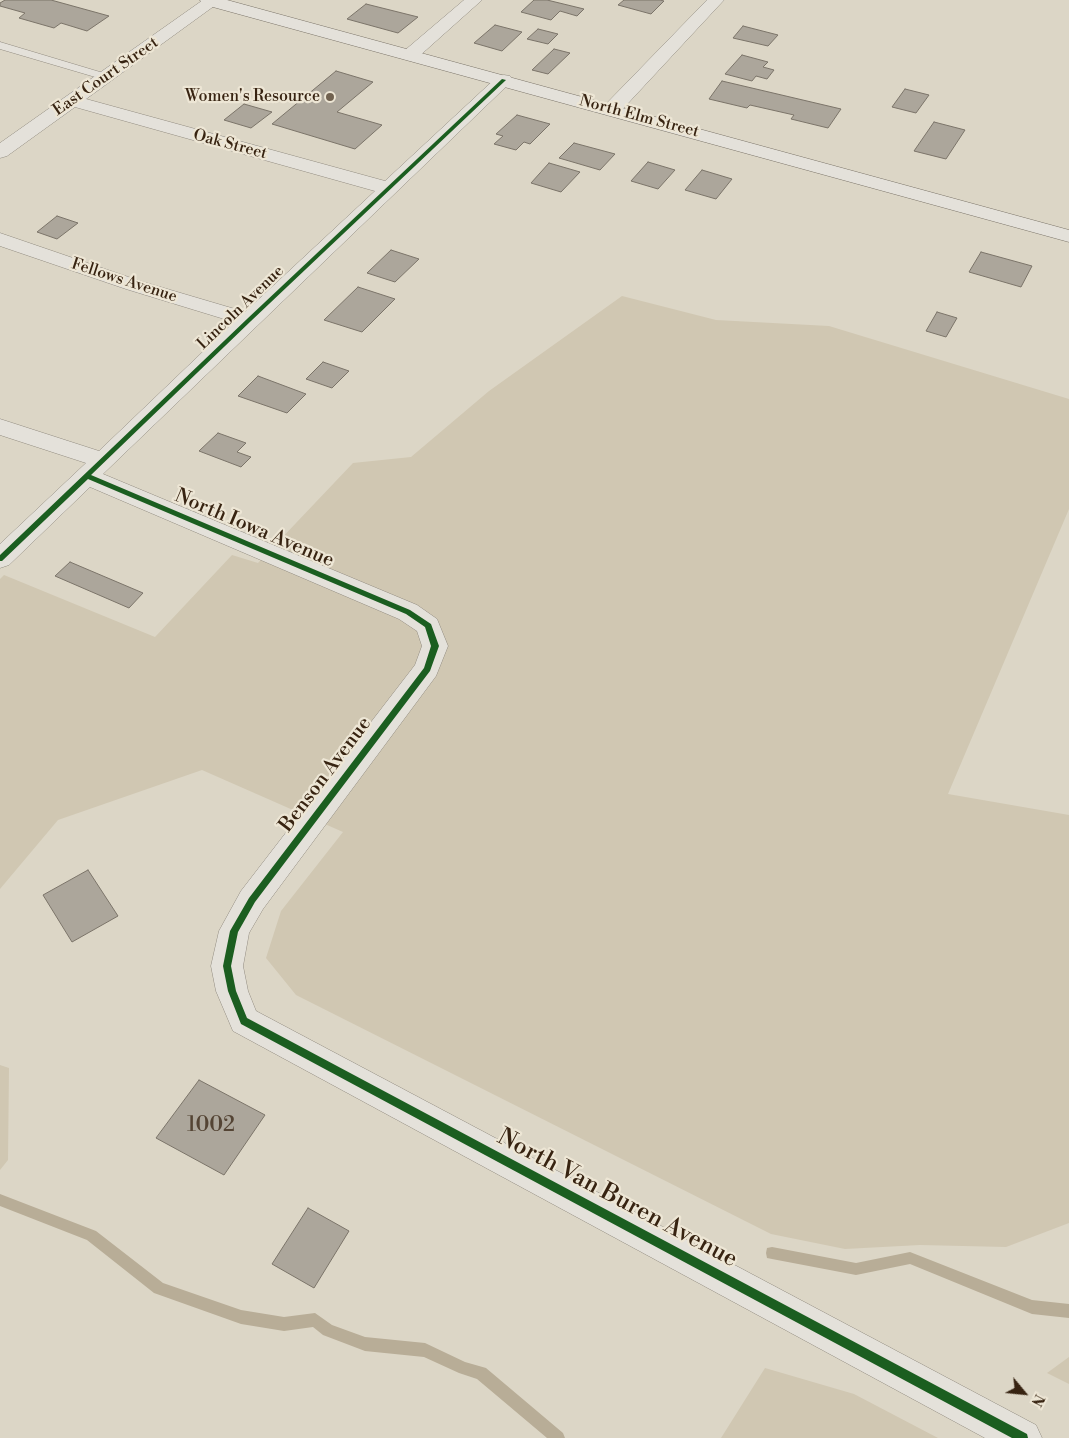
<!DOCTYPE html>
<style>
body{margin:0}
#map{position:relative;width:1069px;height:1438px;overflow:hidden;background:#dcd6c6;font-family:"Libre Bodoni",serif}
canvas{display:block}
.north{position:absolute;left:999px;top:1368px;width:50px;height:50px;-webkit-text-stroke:4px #ede6d5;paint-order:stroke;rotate:118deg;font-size:14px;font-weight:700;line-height:20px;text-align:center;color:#372311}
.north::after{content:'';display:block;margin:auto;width:18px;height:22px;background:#372311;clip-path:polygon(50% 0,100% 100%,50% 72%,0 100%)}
</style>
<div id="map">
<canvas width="1069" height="1438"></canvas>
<div class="north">N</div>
</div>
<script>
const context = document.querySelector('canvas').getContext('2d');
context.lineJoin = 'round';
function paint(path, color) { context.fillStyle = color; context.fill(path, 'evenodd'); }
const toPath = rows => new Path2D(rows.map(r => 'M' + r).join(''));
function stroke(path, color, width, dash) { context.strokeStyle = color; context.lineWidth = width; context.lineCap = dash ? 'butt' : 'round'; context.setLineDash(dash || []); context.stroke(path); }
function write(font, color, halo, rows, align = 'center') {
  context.font = font + ' "Libre Bodoni",serif'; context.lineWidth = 4.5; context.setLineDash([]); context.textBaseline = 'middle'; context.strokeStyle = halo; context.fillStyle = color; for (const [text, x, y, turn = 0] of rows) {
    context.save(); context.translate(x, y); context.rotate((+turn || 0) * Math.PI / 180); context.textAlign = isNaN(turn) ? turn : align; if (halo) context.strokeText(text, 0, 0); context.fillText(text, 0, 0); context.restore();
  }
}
paint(toPath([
 [622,296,716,320,829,326,1069,399,1069,509,948,794,1069,815,1069,1223,1006,1247,920,1245,845,1249,771,1234,296,995,266,958,281,911,343,832,202,770,58,820,0,889,0,579,4,575,155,637,232,555,258,563,353,463,411,457,489,391],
 [0,1065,9,1068,8,1160,0,1170],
 [1069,1357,1069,1384,1047,1373],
 [765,1368,854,1394,938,1438,721,1438]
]), '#d0c7b2');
paint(toPath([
 [0,1194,96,1231,163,1283,241,1310,284,1317,315,1313,332,1325,365,1337,425,1343,465,1362,486,1368,563,1433,565,1438,547,1438,477,1379,459,1373,424,1357,365,1351,323,1335,313,1327,284,1331,241,1324,154,1293,87,1240,0,1206,0,1194],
 [772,1247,856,1263,910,1252,1032,1300,1069,1304,1069,1318,1032,1314,910,1264,856,1275,772,1259,767,1258,766,1253,767,1248,772,1247]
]), '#b8ad97');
const building = toPath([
 [5,0,51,0,109,16,87,31,61,23,54,28,19,18,25,13,0,6,0,3,5,0],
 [534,0,547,0,584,9,577,16,560,11,551,20,521,12,534,0],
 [624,0,660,0,664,1,651,14,618,5,624,0],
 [366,4,418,17,398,33,347,19,366,4],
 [495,25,522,32,502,51,474,43,495,25],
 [743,26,778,35,768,46,733,38,743,26],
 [538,29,558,34,548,44,527,39,538,29],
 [554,49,570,53,548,74,532,70,554,49],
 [742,55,768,62,763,67,774,70,767,79,756,76,752,81,725,74,742,55],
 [336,71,373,82,337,112,382,125,355,149,272,124,336,71],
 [722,81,841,109,828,128,791,119,794,115,750,105,747,108,709,99,722,81],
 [905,89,929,95,916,113,892,107,905,89],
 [244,104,272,112,251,128,224,120,244,104],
 [517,115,550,124,530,144,524,142,516,150,494,144,503,136,496,134,517,115],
 [934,122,965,130,946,159,914,151,934,122],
 [574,143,615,154,600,170,559,158,574,143],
 [648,162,675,170,658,189,631,181,648,162],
 [549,163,580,172,561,192,531,183,549,163],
 [702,170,732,179,716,199,685,190,702,170],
 [57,216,78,223,57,239,37,232,57,216],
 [391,250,419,259,395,282,367,273,391,250],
 [981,252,1032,266,1021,287,969,272,981,252],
 [358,287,395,299,362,332,324,320,358,287],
 [937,312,957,318,946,337,926,331,937,312],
 [323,362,349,371,332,388,306,379,323,362],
 [258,376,306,394,287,413,238,396,258,376],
 [218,433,246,443,237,452,251,457,241,467,199,451,218,433],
 [70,562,143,593,129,608,55,576,70,562],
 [88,870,118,916,72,942,43,895,88,870],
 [199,1080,265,1115,224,1175,156,1138,199,1080],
 [308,1208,349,1231,314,1288,272,1264,308,1208]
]);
paint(building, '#aca69b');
stroke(building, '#7b7469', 1);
const service = toPath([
 [0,42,110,75,112,77,106,80,102,79,0,49,0,42]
]);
const minor = toPath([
 [203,0,221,1,86,99,385,181,498,76,504,75,510,76,513,80,103,474,417,605,437,619,448,646,436,676,263,909,249,933,243,966,248,991,256,1011,1036,1425,1042,1438,985,1438,233,1031,216,991,211,966,219,931,241,891,415,665,422,646,417,631,399,619,90,487,9,565,0,568,0,544,86,463,0,435,0,419,99,451,234,322,126,289,0,246,0,233,140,281,245,312,375,191,75,107,7,156,0,158,0,143,203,0],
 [464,0,482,0,416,59,410,60,404,59,401,55,404,51,464,0],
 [707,0,724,0,619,113,612,115,605,113,603,109,605,105,707,0]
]);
const secondary = toPath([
 [200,0,227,0,1069,230,1069,242,202,4,200,0]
]);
stroke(service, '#928c81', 1);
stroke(minor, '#928c81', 1);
stroke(secondary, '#7b7469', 1);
paint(service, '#e4e1da');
paint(minor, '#e4e1da');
paint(secondary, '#e4e1da');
paint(toPath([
 [502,79,506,80,251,321,91,475,410,610,431,624,439,646,430,671,255,902,238,932,231,966,236,991,247,1018,1027,1434,1028,1438,1012,1438,241,1024,228,991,223,966,230,931,249,898,424,668,431,646,425,627,406,614,88,479,2,561,0,561,0,555,247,319,502,79]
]), '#1b5e20');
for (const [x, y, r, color] of [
 [330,97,5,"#716250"]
]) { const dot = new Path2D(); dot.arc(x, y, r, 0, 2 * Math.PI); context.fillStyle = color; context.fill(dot); stroke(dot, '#ede6d5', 2); }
write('16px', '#372311', '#ede6d5', [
 ["East Court Street",106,77,-35],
 ["North Elm Street",639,117,15],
 ["Oak Street",230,145,15],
 ["Fellows Avenue",124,281,18],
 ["Lincoln Avenue",241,308,-44]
]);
write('16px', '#372311', '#ede6d5', [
 ["Women's Resource",320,97]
], 'right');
write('20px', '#372311', '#ede6d5', [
 ["North Iowa Avenue",254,529,23],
 ["Benson Avenue",326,775,-53]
]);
write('21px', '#544434', null, [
 ["1002",211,1126]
]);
write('24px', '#372311', '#ede6d5', [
 ["North Van Buren Avenue",617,1199,28]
]);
</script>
